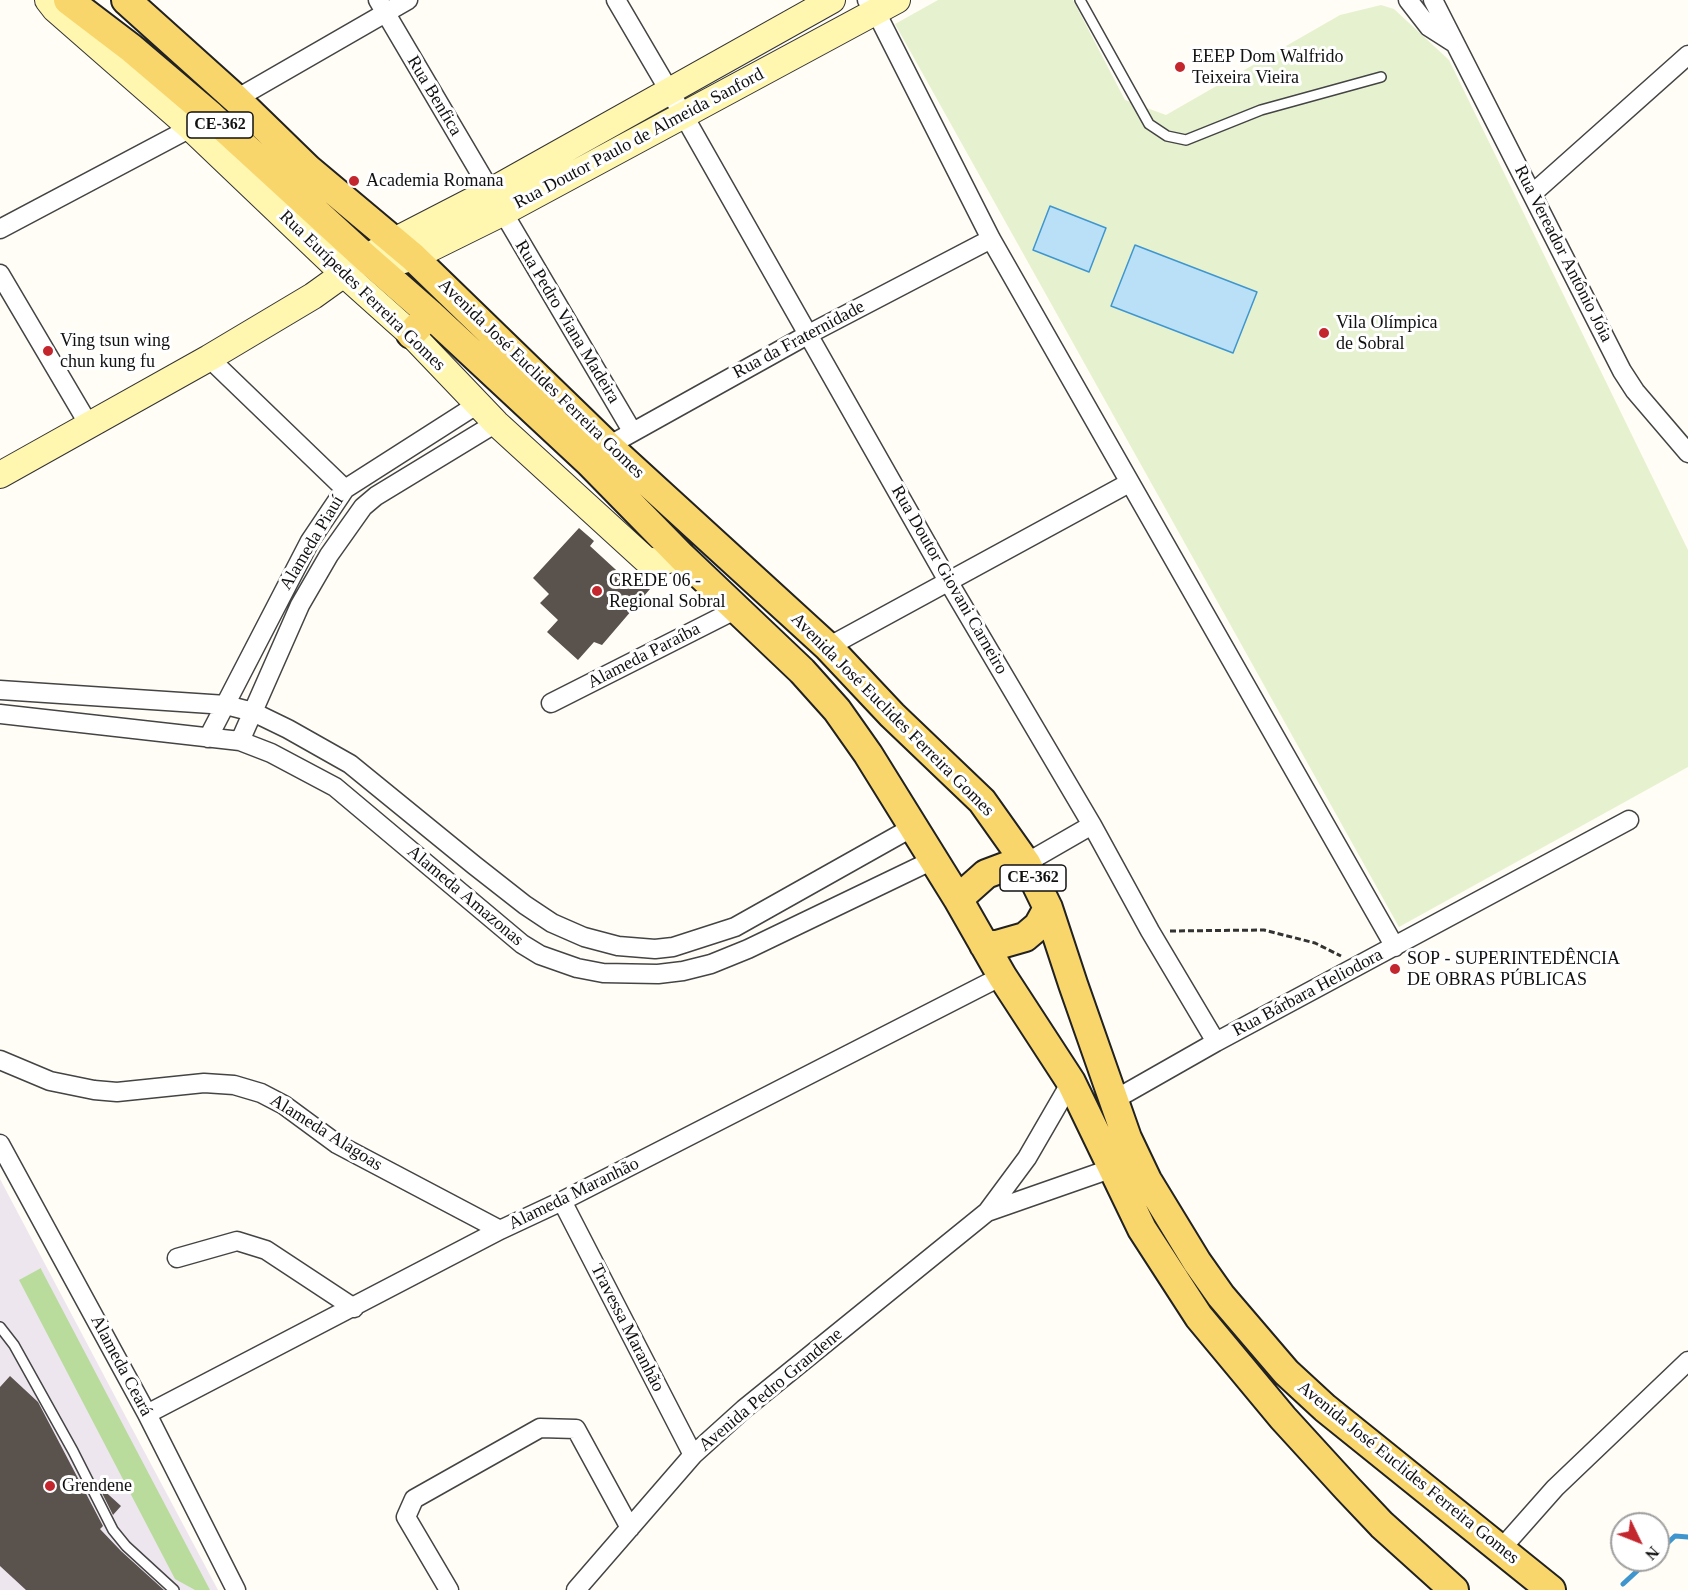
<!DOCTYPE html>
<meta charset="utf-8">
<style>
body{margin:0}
#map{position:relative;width:1688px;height:1590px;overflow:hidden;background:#fffdf5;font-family:"Times New Roman",serif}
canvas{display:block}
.north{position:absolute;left:1610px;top:1512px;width:60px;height:60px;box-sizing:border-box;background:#fff;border:2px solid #a0a0a0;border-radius:50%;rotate:133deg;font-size:16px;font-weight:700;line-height:24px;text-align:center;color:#111}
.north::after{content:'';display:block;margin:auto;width:21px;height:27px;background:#c4262e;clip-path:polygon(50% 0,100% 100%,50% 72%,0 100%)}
</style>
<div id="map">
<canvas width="1688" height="1590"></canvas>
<div class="north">N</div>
</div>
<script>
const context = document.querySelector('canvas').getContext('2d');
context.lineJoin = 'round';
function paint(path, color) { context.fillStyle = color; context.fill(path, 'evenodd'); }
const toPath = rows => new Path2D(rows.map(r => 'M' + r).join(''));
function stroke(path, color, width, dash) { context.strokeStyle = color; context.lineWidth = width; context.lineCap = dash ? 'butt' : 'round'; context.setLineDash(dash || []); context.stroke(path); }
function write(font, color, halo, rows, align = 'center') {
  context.font = font + ' "Times New Roman",serif'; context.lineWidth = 6; context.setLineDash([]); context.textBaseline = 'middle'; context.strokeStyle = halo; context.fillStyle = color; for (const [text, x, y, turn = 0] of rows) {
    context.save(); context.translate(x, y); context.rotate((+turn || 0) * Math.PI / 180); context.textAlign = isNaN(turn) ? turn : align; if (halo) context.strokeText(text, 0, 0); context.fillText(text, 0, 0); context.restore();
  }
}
paint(toPath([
 [0,1179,127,1419,218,1590,0,1590]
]), '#eee6ef');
paint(toPath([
 [41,1268,41,1269,210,1590,195,1590,175,1579,19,1280]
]), '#b9dc9c');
paint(toPath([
 [938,0,1073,0,1125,100,1166,115,1340,15,1381,5,1394,9,1449,60,1688,550,1688,767,1399,927,895,24]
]), '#e6f2cf');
const water = toPath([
 [1050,206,1106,228,1089,272,1033,250,1050,206],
 [1135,245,1257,292,1233,353,1111,306,1135,245]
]);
paint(water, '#b9e0f7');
stroke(water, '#3f96cf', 1.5);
stroke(toPath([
 [1658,1552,1675,1536,1688,1537],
 [1623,1584,1649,1560]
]), '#3f96cf', 5);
paint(toPath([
 [579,528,594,541,590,546,627,580,635,577,650,589,602,645,594,642,578,660,547,632,558,620,540,603,549,594,533,578],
 [10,1376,38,1402,103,1526,100,1529,121,1551,164,1590,26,1590,0,1566,0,1387],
 [98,1485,121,1506,113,1515]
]), '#5a524d');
const lane = toPath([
 [1080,0,1149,124,1167,136,1186,140,1261,110,1381,77],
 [0,1327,14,1345,73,1451,113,1530,126,1546,174,1590]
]);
const street = toPath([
 [378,0,632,431],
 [616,0,684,116,948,581,1092,825,1150,931,1216,1042],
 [867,0,876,12,991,239,1395,947],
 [1408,0,1429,27,1454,43],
 [1433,0,1622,371,1635,391,1688,453],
 [236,99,408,0],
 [1532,194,1688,55],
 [0,229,200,123],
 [0,274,89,425],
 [209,358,345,489],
 [608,446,809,334,991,239],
 [828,647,1129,483],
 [0,690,226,705,253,712,288,729,350,764,474,865,525,905,552,923,584,937,618,946,655,949,673,947,735,927,913,827],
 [551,703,737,609],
 [0,714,240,741,271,753,335,787,522,944,540,955,577,968,603,973,658,974,683,971,711,964,748,949,933,860],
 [208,738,310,541,345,489,478,404],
 [240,741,300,605,329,555,363,507,376,496,496,423],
 [1026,863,1092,825],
 [0,1060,50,1081,94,1090,117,1092,204,1083,234,1085,261,1093,284,1105,337,1144,500,1230],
 [1114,1100,1216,1042,1629,820],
 [0,1144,147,1414,236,1590],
 [562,1201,693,1455],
 [987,1212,1113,1168],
 [177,1258,237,1241,266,1250,354,1308],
 [147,1414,500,1230,562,1201,1002,976],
 [1501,1549,1555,1488,1688,1361],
 [449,1590,406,1517,414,1499,540,1428,576,1429,630,1528],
 [576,1590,693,1455,744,1409,987,1212,1027,1158,1071,1082]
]);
const secondary = toPath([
 [48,0,55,9,191,128,344,274,411,334,496,423,646,560,659,562,682,557],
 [377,268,413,257,502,213,897,0],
 [0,475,209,358,313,296,366,258,394,241,491,191,832,0]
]);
const primary = toPath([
 [68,0,131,48,211,116,366,258,430,314,589,462,682,557,802,671,837,710,868,754,958,899,1002,976,1071,1082,1142,1229,1199,1317,1283,1418,1347,1488,1382,1525,1454,1590],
 [126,0,236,99,308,169,413,257,608,446,828,647,892,715,982,801,1026,863,1048,908,1073,984,1127,1138,1147,1180,1197,1262,1221,1296,1286,1372,1325,1408,1551,1590],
 [411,334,430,314],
 [958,899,986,874,1010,865,1026,863],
 [984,945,997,945,1025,937,1038,926,1048,908]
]);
stroke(lane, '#444', 12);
stroke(street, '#444', 21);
stroke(secondary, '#333', 28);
stroke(primary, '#222', 32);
stroke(toPath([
 [1170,931,1264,930,1315,943,1341,956]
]), '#333', 3, [6, 3]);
stroke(lane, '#fff', 9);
stroke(street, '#fff', 18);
stroke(secondary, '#fff6b0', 26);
stroke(primary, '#f9d66b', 28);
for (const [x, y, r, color] of [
 [1180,67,6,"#c4262e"],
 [354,181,6,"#c4262e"],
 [1324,333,6,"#c4262e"],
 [48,351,6,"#c4262e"],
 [597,591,6,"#c4262e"],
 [1395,969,6,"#c4262e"],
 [50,1486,6,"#c4262e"]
]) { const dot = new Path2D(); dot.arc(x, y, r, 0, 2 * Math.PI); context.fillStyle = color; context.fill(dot); stroke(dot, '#fff', 2); }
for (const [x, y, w] of [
 [220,125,66],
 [1033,878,66]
]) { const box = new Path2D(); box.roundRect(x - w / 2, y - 13, w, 26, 4.5); context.fillStyle = '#fff'; context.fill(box); stroke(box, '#111', 1.5); }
write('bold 16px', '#111', null, [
 ["CE-362",220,125],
 ["CE-362",1033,878]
]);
write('18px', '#111', '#fff', [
 ["EEEP Dom Walfrido",1192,57],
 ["Teixeira Vieira",1192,78],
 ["Academia Romana",366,181],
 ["Vila Olímpica",1336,323],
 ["de Sobral",1336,344],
 ["Ving tsun wing",60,341],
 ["chun kung fu",60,362],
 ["CREDE 06 -",609,581],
 ["Regional Sobral",609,602],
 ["SOP - SUPERINTEDÊNCIA",1407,959],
 ["DE OBRAS PÚBLICAS",1407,980],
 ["Grendene",62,1486]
], 'left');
write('18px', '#111', '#fff', [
 ["Rua Benfica",434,96,59],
 ["Rua Doutor Paulo de Almeida Sanford",639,139,-28],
 ["Rua Vereador Antônio Jóia",1563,254,63],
 ["Rua Eurípedes Ferreira Gomes",362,291,44],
 ["Rua Pedro Viana Madeira",567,322,59],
 ["Rua da Fraternidade",799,340,-28],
 ["Avenida José Euclides Ferreira Gomes",541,379,44],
 ["Alameda Piauí",312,543,-59],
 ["Rua Doutor Giovani Carneiro",949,580,60],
 ["Alameda Paraíba",644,656,-27],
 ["Avenida José Euclides Ferreira Gomes",892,715,45],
 ["Alameda Amazonas",465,896,40],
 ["Rua Bárbara Heliodora",1308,993,-28],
 ["Alameda Alagoas",326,1133,32],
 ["Alameda Maranhão",574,1194,-26],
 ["Travessa Maranhão",627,1328,63],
 ["Alameda Ceará",121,1366,62],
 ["Avenida Pedro Grandene",771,1390,-40],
 ["Avenida José Euclides Ferreira Gomes",1408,1473,39]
]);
</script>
